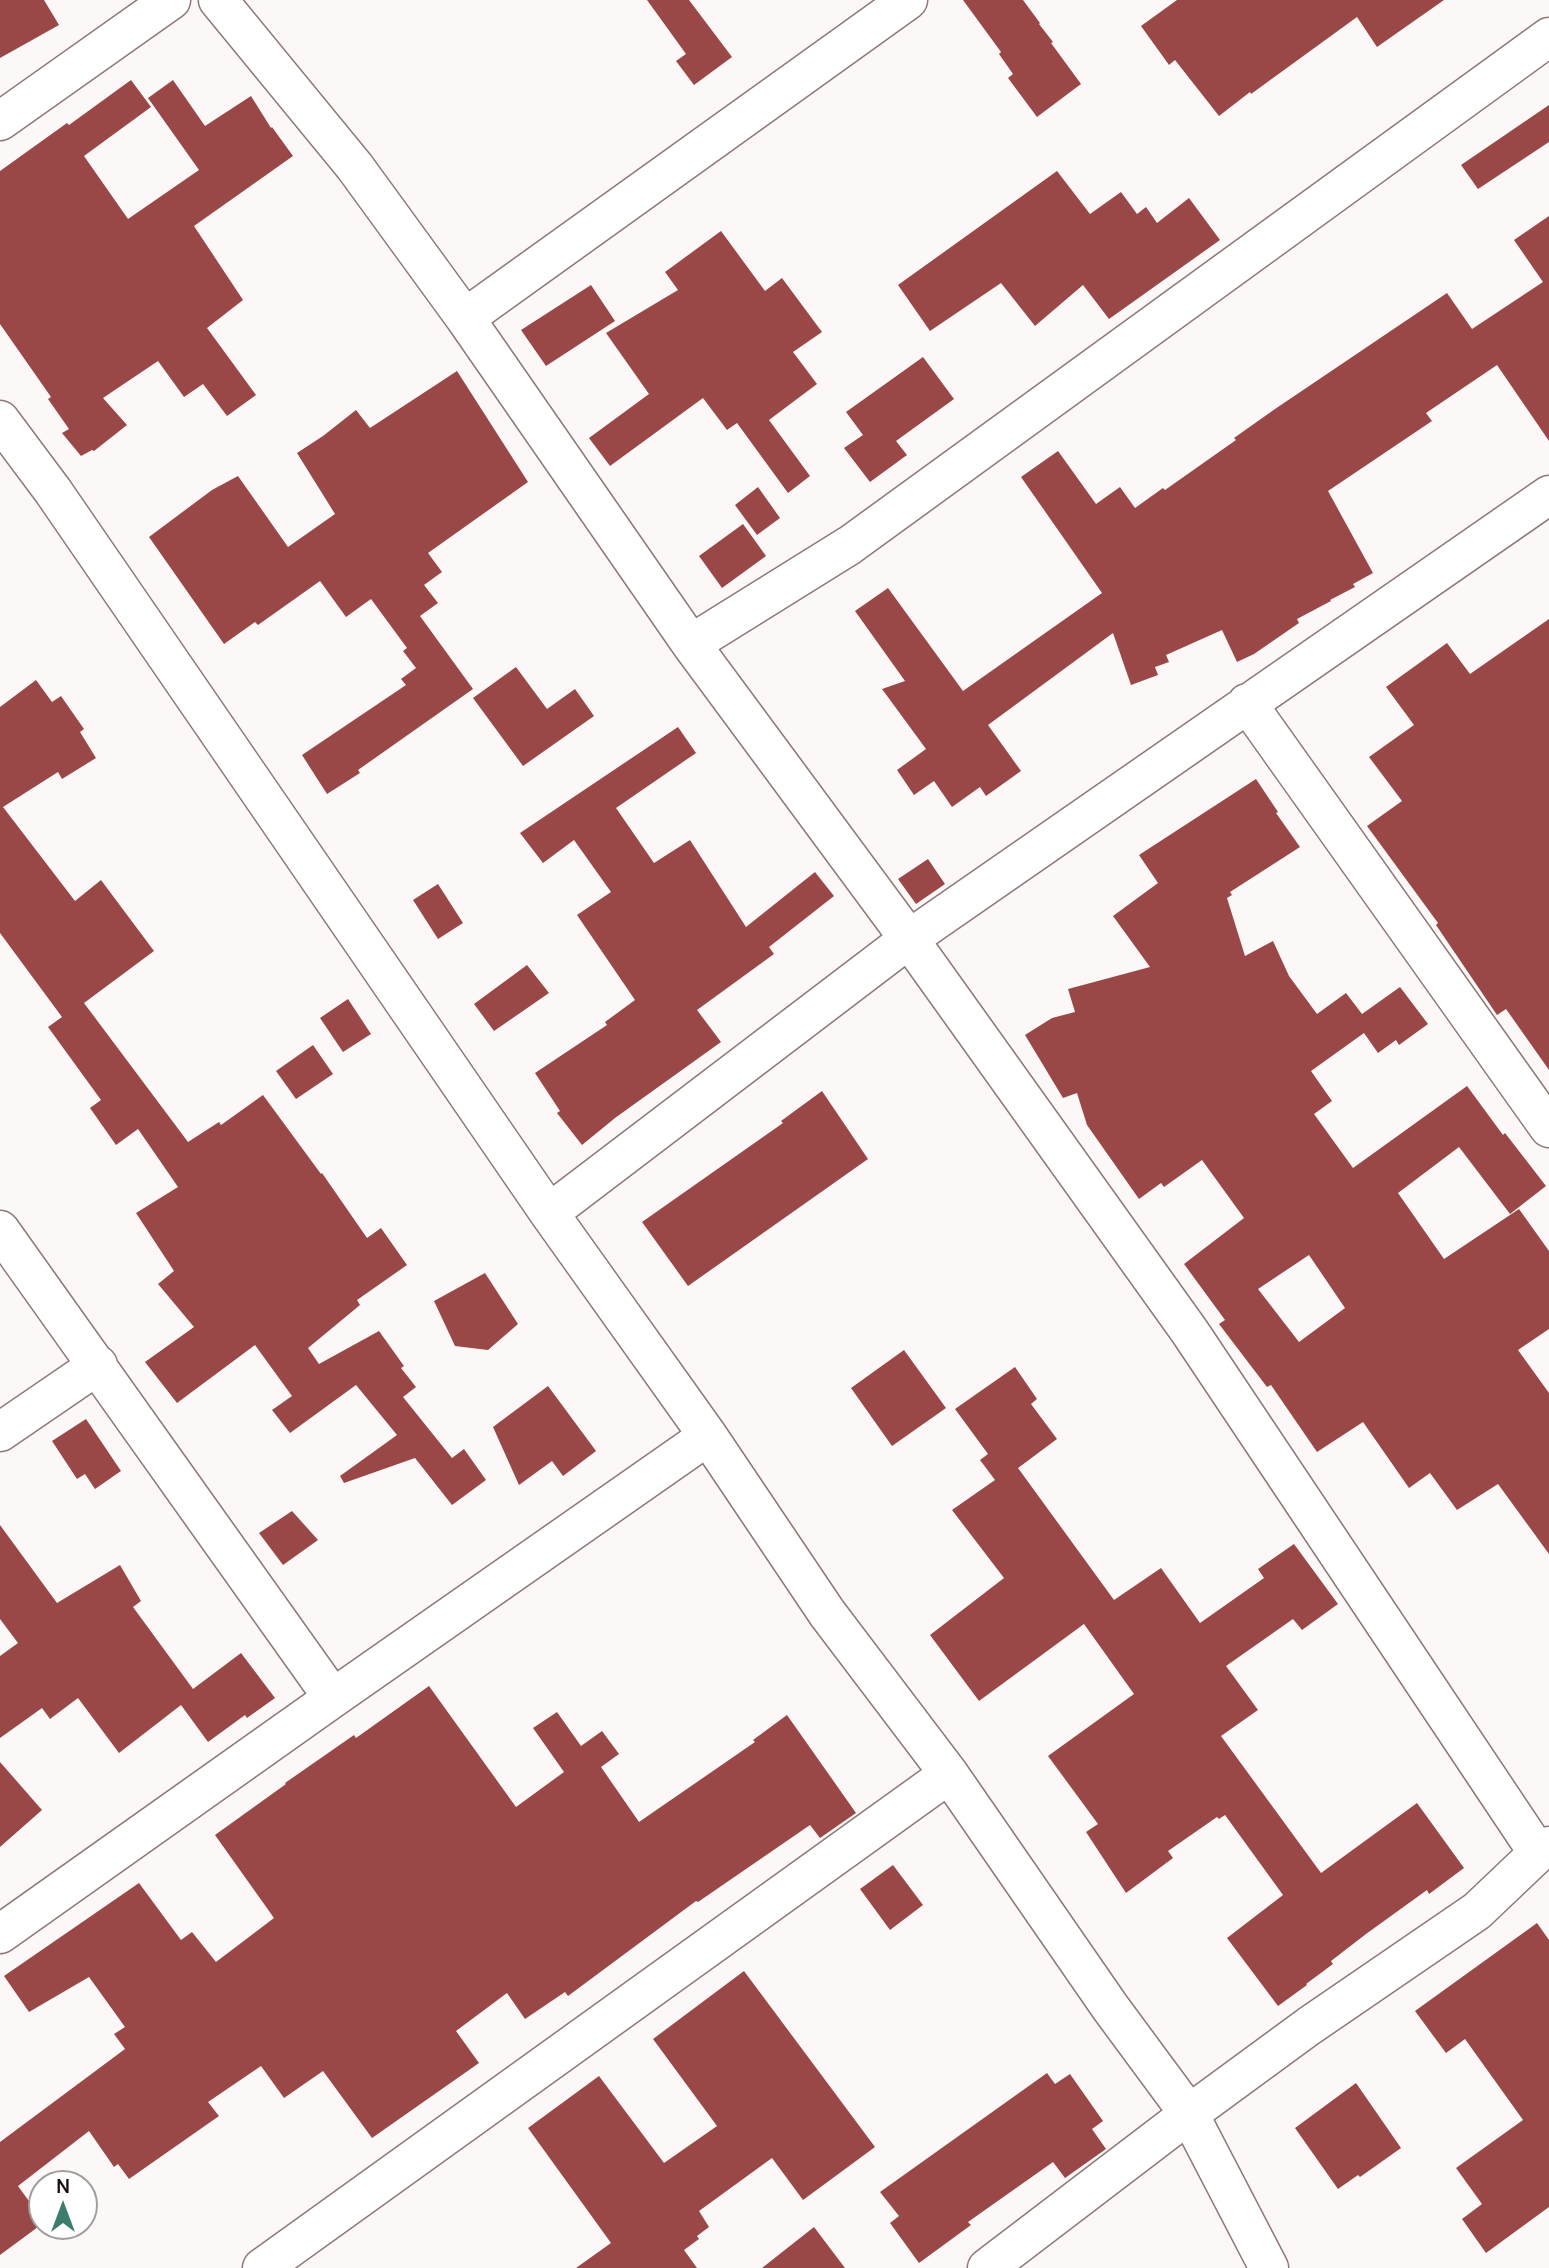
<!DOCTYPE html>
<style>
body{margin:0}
#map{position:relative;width:1549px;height:2268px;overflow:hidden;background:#fcf8f7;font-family:Manrope,sans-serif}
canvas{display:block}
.north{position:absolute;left:28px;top:2170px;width:70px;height:70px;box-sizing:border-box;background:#fff;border:2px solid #a19f9e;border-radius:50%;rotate:0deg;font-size:19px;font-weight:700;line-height:28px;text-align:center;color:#150e0d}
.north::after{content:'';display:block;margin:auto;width:24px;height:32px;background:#3c7d6e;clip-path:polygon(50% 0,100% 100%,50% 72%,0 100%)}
</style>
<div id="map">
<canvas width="1549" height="2268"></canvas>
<div class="north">N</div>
</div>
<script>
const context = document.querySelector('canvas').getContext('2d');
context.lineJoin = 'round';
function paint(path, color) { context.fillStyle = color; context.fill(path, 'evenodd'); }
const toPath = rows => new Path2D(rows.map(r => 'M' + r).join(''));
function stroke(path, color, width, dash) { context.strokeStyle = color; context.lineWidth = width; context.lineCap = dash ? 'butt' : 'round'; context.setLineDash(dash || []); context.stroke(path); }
paint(toPath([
 [0,0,44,0,59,25,0,58],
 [647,0,689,0,732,57,694,85,676,61,686,54],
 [963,0,1023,0,1040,23,1039,24,1053,42,1051,43,1081,84,1037,117,1008,78,1013,74,999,54,1001,52],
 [1177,0,1444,0,1377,47,1357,17,1251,94,1250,92,1219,116,1175,60,1169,65,1141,26],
 [131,80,151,107,84,156,128,219,199,170,148,98,173,80,205,126,251,96,271,128,272,127,293,156,194,226,243,300,207,328,256,395,227,416,203,384,184,397,158,361,103,398,127,425,94,451,92,450,81,456,62,433,69,429,48,399,51,397,0,324,0,171,67,123,69,125],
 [1549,105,1549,142,1478,189,1461,165],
 [1057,171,1090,214,1121,192,1137,214,1146,207,1157,223,1189,198,1220,240,1109,319,1083,285,1035,326,1001,283,930,331,898,285],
 [1549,216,1549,441,1497,365,1426,413,1432,421,1328,491,1373,573,1353,584,1355,587,1330,600,1331,601,1297,619,1299,623,1254,654,1237,662,1222,630,1166,655,1169,662,1155,667,1158,675,1131,685,1113,633,988,725,1021,771,986,796,980,787,952,807,934,781,914,795,897,770,926,749,882,689,905,681,855,611,888,588,963,691,1102,593,1021,477,1058,451,1096,504,1120,487,1135,508,1163,488,1165,490,1236,440,1234,438,1275,409,1447,293,1472,329,1543,282,1514,240],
 [721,231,765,291,782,278,822,332,793,352,817,384,769,420,810,476,788,493,737,423,727,430,703,398,610,466,589,438,649,394,606,333,678,290,665,272],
 [591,285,615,321,546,366,521,330],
 [923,357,954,399,896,441,907,455,870,482,844,448,863,435,846,412],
 [457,371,528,482,428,553,442,572,424,585,438,603,420,616,473,689,358,770,360,773,327,794,302,755,406,685,401,679,416,668,403,651,407,648,371,599,346,617,320,581,258,625,255,622,224,644,149,537,212,490,238,476,288,547,335,514,297,453,323,436,356,410,370,428],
 [758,487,780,518,757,535,735,505],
 [743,524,766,556,722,588,699,556],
 [1549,619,1549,1070,1506,1009,1497,1015,1436,925,1438,923,1367,826,1402,801,1369,757,1414,725,1386,687,1447,643,1470,674],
 [516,667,547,709,575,689,594,716,523,766,473,698],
 [36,680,52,702,61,696,84,729,80,732,96,758,62,779,58,772,3,807,75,901,101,880,154,951,84,1003,188,1142,219,1122,221,1125,263,1095,321,1174,322,1173,367,1238,381,1228,407,1265,357,1300,360,1305,308,1348,319,1364,379,1331,404,1366,401,1368,416,1387,403,1397,452,1458,464,1449,486,1480,452,1505,415,1458,344,1483,340,1476,397,1435,356,1385,290,1433,272,1410,292,1396,255,1345,177,1403,145,1362,194,1327,158,1284,174,1271,136,1213,178,1187,138,1129,116,1145,90,1108,101,1100,48,1027,62,1017,0,933,0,707],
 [678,727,696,753,616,808,654,863,690,840,746,927,815,872,834,896,769,947,774,954,697,1010,721,1042,615,1118,582,1145,557,1113,560,1111,535,1073,607,1025,605,1022,635,1000,577,915,611,892,574,840,543,863,520,833],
 [1256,779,1278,812,1276,813,1300,847,1230,892,1232,895,1227,898,1245,956,1273,941,1289,976,1317,1014,1346,993,1362,1014,1400,987,1428,1024,1399,1045,1396,1040,1378,1053,1364,1033,1311,1071,1332,1101,1314,1114,1353,1168,1467,1086,1503,1135,1505,1133,1546,1186,1510,1214,1459,1147,1398,1193,1444,1259,1519,1209,1549,1251,1549,1329,1518,1350,1549,1393,1549,1554,1498,1484,1457,1510,1430,1473,1409,1488,1363,1422,1317,1452,1271,1385,1267,1387,1219,1324,1225,1320,1184,1264,1244,1218,1202,1160,1164,1187,1161,1183,1139,1199,1087,1125,1077,1093,1063,1098,1025,1035,1052,1018,1075,1012,1068,989,1150,967,1113,916,1158,883,1139,855],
 [1309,1255,1345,1308,1299,1342,1258,1289],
 [928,859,945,884,916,904,898,879],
 [438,884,463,923,438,939,413,900],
 [527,965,549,993,494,1031,474,1004],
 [348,999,371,1034,343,1052,320,1018],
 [313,1045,333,1074,296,1099,276,1071],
 [822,1091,868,1159,688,1286,642,1222,783,1123,781,1121],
 [485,1273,518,1324,488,1350,455,1346,434,1301],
 [904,1350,946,1408,892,1446,851,1388],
 [1015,1367,1037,1399,1031,1404,1057,1439,1018,1468,1114,1600,1161,1568,1200,1623,1264,1578,1258,1569,1294,1544,1338,1604,1302,1630,1293,1619,1226,1666,1258,1710,1221,1736,1321,1873,1417,1803,1464,1868,1429,1894,1427,1890,1366,1934,1331,1961,1333,1964,1306,1984,1307,1985,1278,2006,1227,1938,1283,1895,1225,1815,1219,1819,1217,1817,1168,1851,1173,1858,1126,1893,1086,1832,1098,1824,1048,1756,1134,1694,1084,1624,979,1701,930,1635,1004,1578,952,1510,995,1480,980,1460,988,1454,955,1409],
 [548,1386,596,1451,563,1476,552,1461,519,1485,493,1427],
 [86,1419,121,1471,95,1489,85,1474,77,1479,52,1441],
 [292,1511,318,1540,283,1565,259,1533],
 [0,1525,57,1603,120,1565,141,1601,133,1607,193,1689,241,1653,275,1698,247,1718,245,1715,208,1742,181,1705,119,1753,78,1698,50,1719,42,1708,0,1738,0,1656,18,1643,0,1619],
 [429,1686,516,1807,564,1772,533,1728,557,1712,581,1746,602,1731,619,1754,601,1767,639,1822,755,1742,753,1740,787,1715,856,1813,820,1838,810,1825,698,1902,696,1901,568,1996,565,1992,525,2019,507,1993,456,2031,479,2063,372,2138,323,2071,284,2098,261,2066,208,2102,219,2116,129,2179,118,2164,114,2167,89,2131,18,2186,42,2219,42,2224,0,2255,0,2142,125,2049,114,2034,125,2027,89,1977,29,2012,4,1976,139,1883,181,1940,192,1932,216,1962,274,1918,215,1835,286,1784,285,1783,354,1735,356,1738],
 [0,1762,42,1810,0,1847],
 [893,1865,923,1905,890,1930,860,1889],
 [1537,1923,1549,1940,1549,2207,1486,2253,1462,2219,1482,2204,1456,2168,1523,2120,1465,2039,1446,2053,1415,2011],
 [744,1971,875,2147,803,2200,772,2158,699,2211,709,2227,697,2236,699,2239,684,2250,697,2268,576,2268,611,2243,528,2128,599,2076,664,2163,717,2126,653,2039],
 [1047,2073,1055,2084,1070,2074,1103,2121,1092,2129,1106,2149,1065,2178,1053,2162,968,2222,971,2225,919,2263,890,2223,899,2216,880,2192],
 [1356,2083,1401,2148,1360,2177,1358,2175,1338,2189,1295,2128],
 [814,2227,845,2268,762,2268]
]), '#9a4748');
const minor = toPath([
 [218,0,355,167,465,318,691,644,909,939,1190,1332,1538,1853],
 [0,121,171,0],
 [465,318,908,0],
 [0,420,53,491,549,1213,708,1436,827,1613,949,1774,1110,2007,1189,2114,1269,2268],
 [691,644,850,545,1549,37],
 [1247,703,1549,1128],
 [549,1213,909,939,1549,495],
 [0,1230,333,1698],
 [0,1432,98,1365],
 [0,1934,333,1698,708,1436],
 [262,2268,949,1774],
 [987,2268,1189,2114,1309,2026,1477,1911,1538,1853,1549,1846]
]);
stroke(minor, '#8d7977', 41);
stroke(minor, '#fff', 38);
</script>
